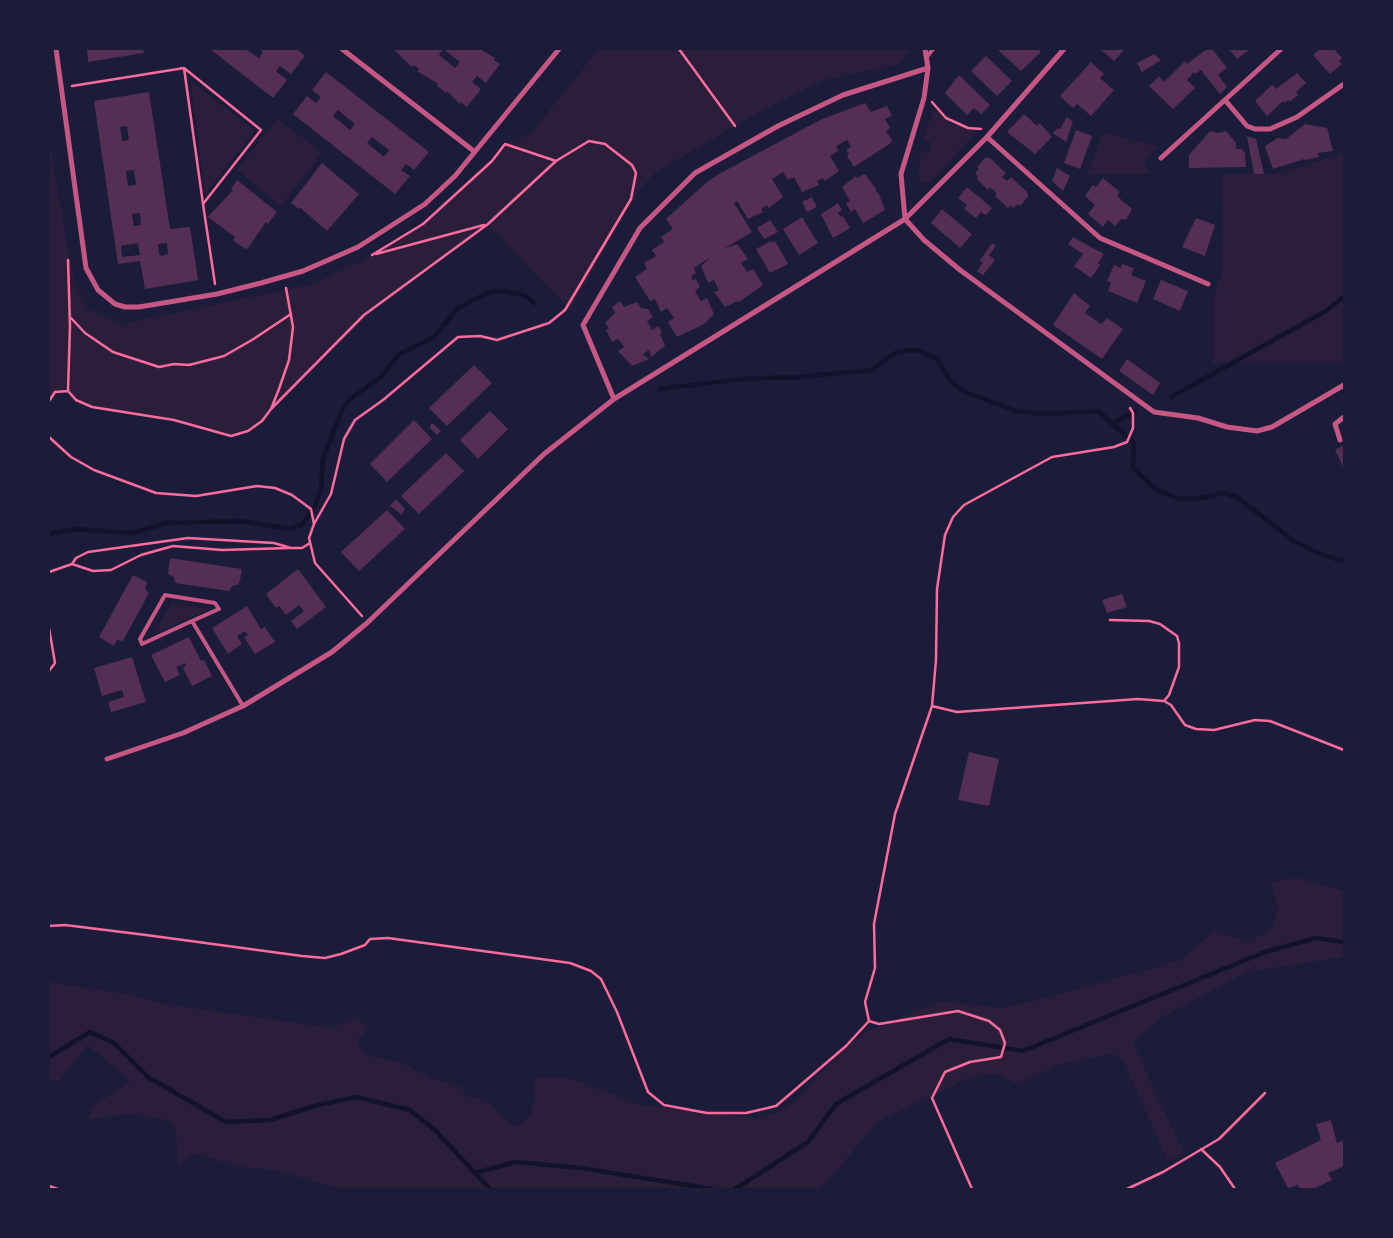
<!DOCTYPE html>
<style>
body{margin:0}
#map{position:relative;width:1393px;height:1238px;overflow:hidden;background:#1b1b3a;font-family:Helvetica,sans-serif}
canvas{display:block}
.frame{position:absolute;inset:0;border:50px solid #1b1b3a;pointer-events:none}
</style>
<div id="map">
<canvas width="1393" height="1238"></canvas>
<div class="frame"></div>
</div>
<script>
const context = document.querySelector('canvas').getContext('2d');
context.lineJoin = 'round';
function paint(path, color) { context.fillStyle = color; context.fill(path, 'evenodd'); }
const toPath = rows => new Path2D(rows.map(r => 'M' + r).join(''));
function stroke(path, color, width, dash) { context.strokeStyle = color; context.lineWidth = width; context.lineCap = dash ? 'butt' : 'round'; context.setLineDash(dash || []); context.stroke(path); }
paint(toPath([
 [599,49,911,50,899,64,824,80,763,110,656,172,640,189,570,310,488,224,364,315,262,421,248,431,231,436,174,420,92,407,76,400,68,391,55,392,49,401,49,141,74,281,88,309,121,324,313,284,373,255,423,224,492,161,505,144,531,133],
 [191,84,195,84,255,131,205,194],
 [934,109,951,124,976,132,932,181,926,183,920,181,918,174,921,151,931,152,931,142,922,141],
 [277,118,322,153,281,206,237,170],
 [1103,132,1159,147,1144,161,1151,174,1087,175],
 [1344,153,1344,363,1213,363,1214,296,1221,277,1223,219,1221,174,1276,174],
 [171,603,210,609,154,634],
 [1297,878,1344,891,1344,957,1247,972,1159,1019,1133,1043,1184,1153,1167,1160,1126,1066,1119,1057,1111,1054,1058,1065,1018,1084,995,1073,971,1077,879,1121,826,1183,818,1189,340,1189,278,1171,242,1167,194,1154,183,1160,178,1171,176,1132,170,1121,133,1114,89,1119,92,1108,96,1104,131,1081,87,1045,60,1081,49,1079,49,982,132,995,159,1003,331,1028,356,1018,368,1029,357,1041,359,1049,365,1055,401,1062,431,1078,461,1087,467,1096,489,1102,503,1118,517,1127,531,1113,535,1097,535,1078,547,1077,573,1079,640,1105,756,1118,781,1111,793,1103,843,1050,867,1031,940,1001,999,1008,1041,999,1181,960,1214,931,1250,941,1274,927,1278,907,1271,882]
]), '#2a1e3b');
stroke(toPath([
 [660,389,741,379,799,377,871,370,895,353,909,350,920,351,937,359,952,383,967,393,1016,411,1046,414,1098,411,1134,443,1133,468,1154,488,1178,499,1201,498,1224,493,1237,497,1294,541,1316,552,1338,560,1344,559],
 [1171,397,1324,312,1344,297],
 [1112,424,1135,412],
 [49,534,74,529,133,533,166,523,241,521,289,529,302,525,315,506,321,489,323,459,342,410,350,399,381,377,399,354,433,338,458,308,473,300,490,292,502,291,524,295,534,303],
 [49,1057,90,1032,114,1043,148,1077,226,1122,270,1120,318,1105,356,1097,410,1110,435,1130,490,1189],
 [474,1173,516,1162,581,1168,712,1189],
 [735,1189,808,1142,836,1104,949,1039,1023,1051,1265,952,1316,938,1344,942]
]), '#12122b', 4.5);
paint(toPath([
 [87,49,143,49,144,53,88,62],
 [210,49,245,49,259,58,263,52,259,49,297,49,305,56,291,74,280,66,276,71,287,80,273,98],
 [393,49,480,49,495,58,494,60,500,64,486,83,477,76,472,82,481,89,467,107,461,102,460,104,447,91,446,93,442,90,437,86,438,84,417,71,419,69,414,65,412,67],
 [443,49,460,62,455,68,439,55],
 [997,49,1038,49,1041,52,1021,71],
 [1100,49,1125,49,1114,61],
 [1207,49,1212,49,1227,68,1218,75,1227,87,1220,94,1201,70,1195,74,1194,72,1187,80,1195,88,1173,109,1149,86,1159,76,1164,82,1185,61,1187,64],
 [1229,49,1250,49,1237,59],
 [1320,49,1334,49,1342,58,1339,61,1342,64,1330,74,1313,55],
 [1154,54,1161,60,1142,72,1137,63],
 [986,56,1012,81,997,96,971,71],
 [1091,62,1104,74,1100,78,1114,90,1091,116,1077,104,1073,108,1060,96],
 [326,72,429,152,414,170,406,164,401,170,410,176,395,194,293,114,307,96,316,103,321,97,312,90],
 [338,110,355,124,350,130,333,116],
 [372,137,389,150,384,157,367,143],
 [1297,73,1306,83,1296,92,1298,95,1290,102,1288,100,1284,103,1283,101,1267,116,1255,101,1272,85,1276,89],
 [959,75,990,105,981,114,974,108,967,115,945,93],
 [149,92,170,229,190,227,198,280,145,289,140,261,118,264,94,101],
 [127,126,129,140,122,141,120,127],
 [134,170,136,185,128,186,126,171],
 [140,213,141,225,134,226,132,214],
 [138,243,140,255,122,257,121,246],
 [167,243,168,254,162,256,159,254,158,244],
 [865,103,871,112,887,106,892,116,885,119,890,128,886,131,892,140,891,143,854,167,847,156,849,154,846,150,851,147,847,140,836,146,838,151,830,156,839,171,825,181,823,178,817,181,819,185,802,192,794,177,788,180,783,172,772,179,783,197,769,208,767,205,761,209,763,212,748,219,737,201,734,203,752,232,724,249,737,244,748,259,741,263,747,272,753,269,763,285,739,302,738,301,725,307,714,292,719,290,714,280,708,283,701,266,711,257,694,268,696,273,691,276,693,280,696,279,700,287,695,291,701,301,707,298,714,314,704,324,677,337,668,322,674,318,667,308,661,312,655,299,650,301,635,277,647,269,644,263,656,256,652,250,664,242,661,237,673,229,666,219,707,182,717,175,820,120],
 [1024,114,1037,126,1040,123,1052,137,1035,154,1007,132],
 [1067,117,1073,122,1066,142,1053,133,1058,128,1060,129],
 [1305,124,1327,128,1333,151,1318,153,1319,157,1305,160,1304,159,1273,169,1265,146,1278,138,1286,139],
 [1076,130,1092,136,1080,169,1064,163],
 [1210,131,1218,133,1226,131,1236,143,1236,149,1242,149,1245,153,1246,167,1189,168,1189,155],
 [1247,136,1256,139,1264,174,1254,174],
 [985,158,990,158,1006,173,1002,177,1007,181,1011,177,1027,192,1028,197,1020,206,1018,204,1013,208,1010,205,1008,208,995,196,997,194,990,187,988,190,977,179,978,176,975,173,979,169,977,167],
 [322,163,359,194,327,231,303,210,301,208,299,209,291,203],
 [1057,168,1070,176,1063,191,1052,181],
 [865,174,876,189,876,193,878,192,885,210,863,223,855,209,851,212,846,203,850,201,842,187,856,176,857,178],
 [1103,178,1120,192,1117,196,1132,209,1126,220,1121,219,1115,226,1108,220,1103,227,1088,214,1095,205,1085,196,1093,185,1096,187],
 [237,180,277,212,268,224,266,222,248,248,245,249,233,240,235,237,208,217,233,190,231,189],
 [967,187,992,208,986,215,981,212,976,218,964,209,967,205,958,198],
 [812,197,817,207,807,212,802,202],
 [838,203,842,210,838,213,841,217,843,216,850,228,833,238,821,214],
 [942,209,972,234,960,248,931,223],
 [802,217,818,243,799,255,783,229],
 [1196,218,1215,225,1205,256,1182,247],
 [770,220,778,232,764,239,757,228],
 [1073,237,1104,254,1098,263,1100,265,1091,278,1074,266,1083,254,1068,244],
 [771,241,772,243,775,241,788,264,770,273,756,249],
 [992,243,996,246,989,255,995,260,983,275,977,271,983,263,980,260],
 [1122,264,1134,268,1131,275,1146,281,1137,303,1108,291,1111,282,1107,281,1114,265,1121,268],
 [1161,280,1188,291,1180,311,1153,299],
 [1074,293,1090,306,1085,313,1101,324,1107,318,1123,329,1102,359,1053,325],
 [620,301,624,307,637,302,641,308,648,309,653,317,647,321,652,330,658,326,662,332,660,334,665,346,651,357,649,350,643,354,649,359,632,366,618,351,624,347,618,339,612,342,606,330,609,328,605,323,615,313,612,307],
 [1127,359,1160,383,1153,395,1119,371],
 [474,365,492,383,447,426,429,408],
 [490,411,508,429,478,459,460,440],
 [414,420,432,439,387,482,370,464],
 [431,424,434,424,441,431,437,435,430,428],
 [1344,445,1344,469,1335,450],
 [446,453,464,471,419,514,401,496],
 [396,499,405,509,402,515,390,506],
 [387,510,405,529,359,571,341,552],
 [170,558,242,569,240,580,238,585,232,586,229,591,175,583,174,577,168,574],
 [298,569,326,607,297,629,291,621,304,611,299,605,286,615,279,606,276,608,266,594],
 [133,575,147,582,145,589,149,593,123,641,117,640,114,646,99,637],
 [1122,594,1127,607,1107,613,1102,600],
 [247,606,261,629,265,627,275,642,255,654,244,637,248,635,245,631,237,636,242,644,228,654,212,628],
 [189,637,201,661,204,660,212,676,192,686,183,668,186,666,185,663,176,667,180,675,165,682,151,655],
 [132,657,146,702,111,712,108,702,124,697,122,690,102,696,94,668],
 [969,752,999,759,989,806,958,800],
 [1331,1120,1337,1143,1344,1140,1344,1166,1328,1173,1332,1180,1313,1189,1300,1189,1298,1185,1288,1188,1275,1163,1321,1140,1316,1124]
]), '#542f53');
stroke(toPath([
 [679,49,735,126],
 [184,68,261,130,203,204,184,68],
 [72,86,184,68],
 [932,102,946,118,968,128,981,129],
 [203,204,215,284],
 [376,254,484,225],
 [372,255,423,224,492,161,505,144,556,161],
 [68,260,70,326,68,391,76,400,92,407,174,420,231,436,248,431,262,421,271,409,279,389,289,360,293,327,286,288],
 [71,318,85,333,113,352,159,367,174,364,189,365,224,356,252,340,291,314],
 [49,401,55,392,68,391],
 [271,409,364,315,488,224,556,161,589,141,605,144,632,165,636,173,631,199,565,310,549,323,497,340,480,336,458,337,383,400,355,420,344,439,331,494,314,524],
 [49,437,71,457,94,470,156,493,196,496,257,486,275,488,292,495,311,509,314,524,309,538,315,563,362,616],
 [72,564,93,571,111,570,141,555,173,546,222,550,289,548],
 [49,572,72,564,76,558,88,552,188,538,274,543,291,548,302,548,310,543],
 [1110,620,1149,621,1160,624,1177,636,1179,643,1179,667,1169,695,1164,701],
 [49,628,55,663,49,671],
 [932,706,957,712,1138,699,1164,701,1171,705,1185,725,1196,729,1214,730,1255,720,1270,721,1344,750],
 [49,926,65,925,146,935,302,956,325,958,341,954,365,945,370,939,388,938,570,963,591,971,601,979,617,1012,648,1092,664,1105,707,1113,746,1113,776,1106,846,1046,869,1021,879,1024,958,1011,989,1021,1000,1030,1005,1043,1001,1057,970,1062,945,1072,932,1098,972,1189],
 [869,1021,865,1002,875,968,874,924,895,814,932,706,936,660,937,589,945,535,953,517,964,505,1052,457,1114,447,1127,442,1133,428,1133,413,1130,408],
 [1201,1149,1220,1167,1235,1189],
 [49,1186,58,1189],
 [1127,1189,1163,1172,1219,1139,1265,1093]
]), '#ff6b9d', 2.5);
stroke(toPath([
 [926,58,933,49],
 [192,621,142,644,140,639,165,595,215,603,219,609,192,621,243,706]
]), '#c65784', 4);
stroke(toPath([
 [56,49,86,268,98,290,115,304,125,307,139,307,217,294,261,283,303,271,358,247,425,204,455,176,559,49],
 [342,49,475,152],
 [925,49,928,68],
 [1225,100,1247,126,1255,129,1270,129,1297,117,1344,84],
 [987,137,1100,238,1208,284],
 [1161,158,1281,49],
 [905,219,924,240,960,270,1154,412,1198,418,1227,427,1257,431,1272,427,1344,385],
 [614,399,583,325,640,228,695,173,778,126,843,95,928,68,924,98,901,174,905,219],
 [1340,440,1335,424,1344,417],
 [107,759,183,733,243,706,332,652,367,623,544,454,614,399,905,219,987,137,1064,49]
]), '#c65784', 5);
</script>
